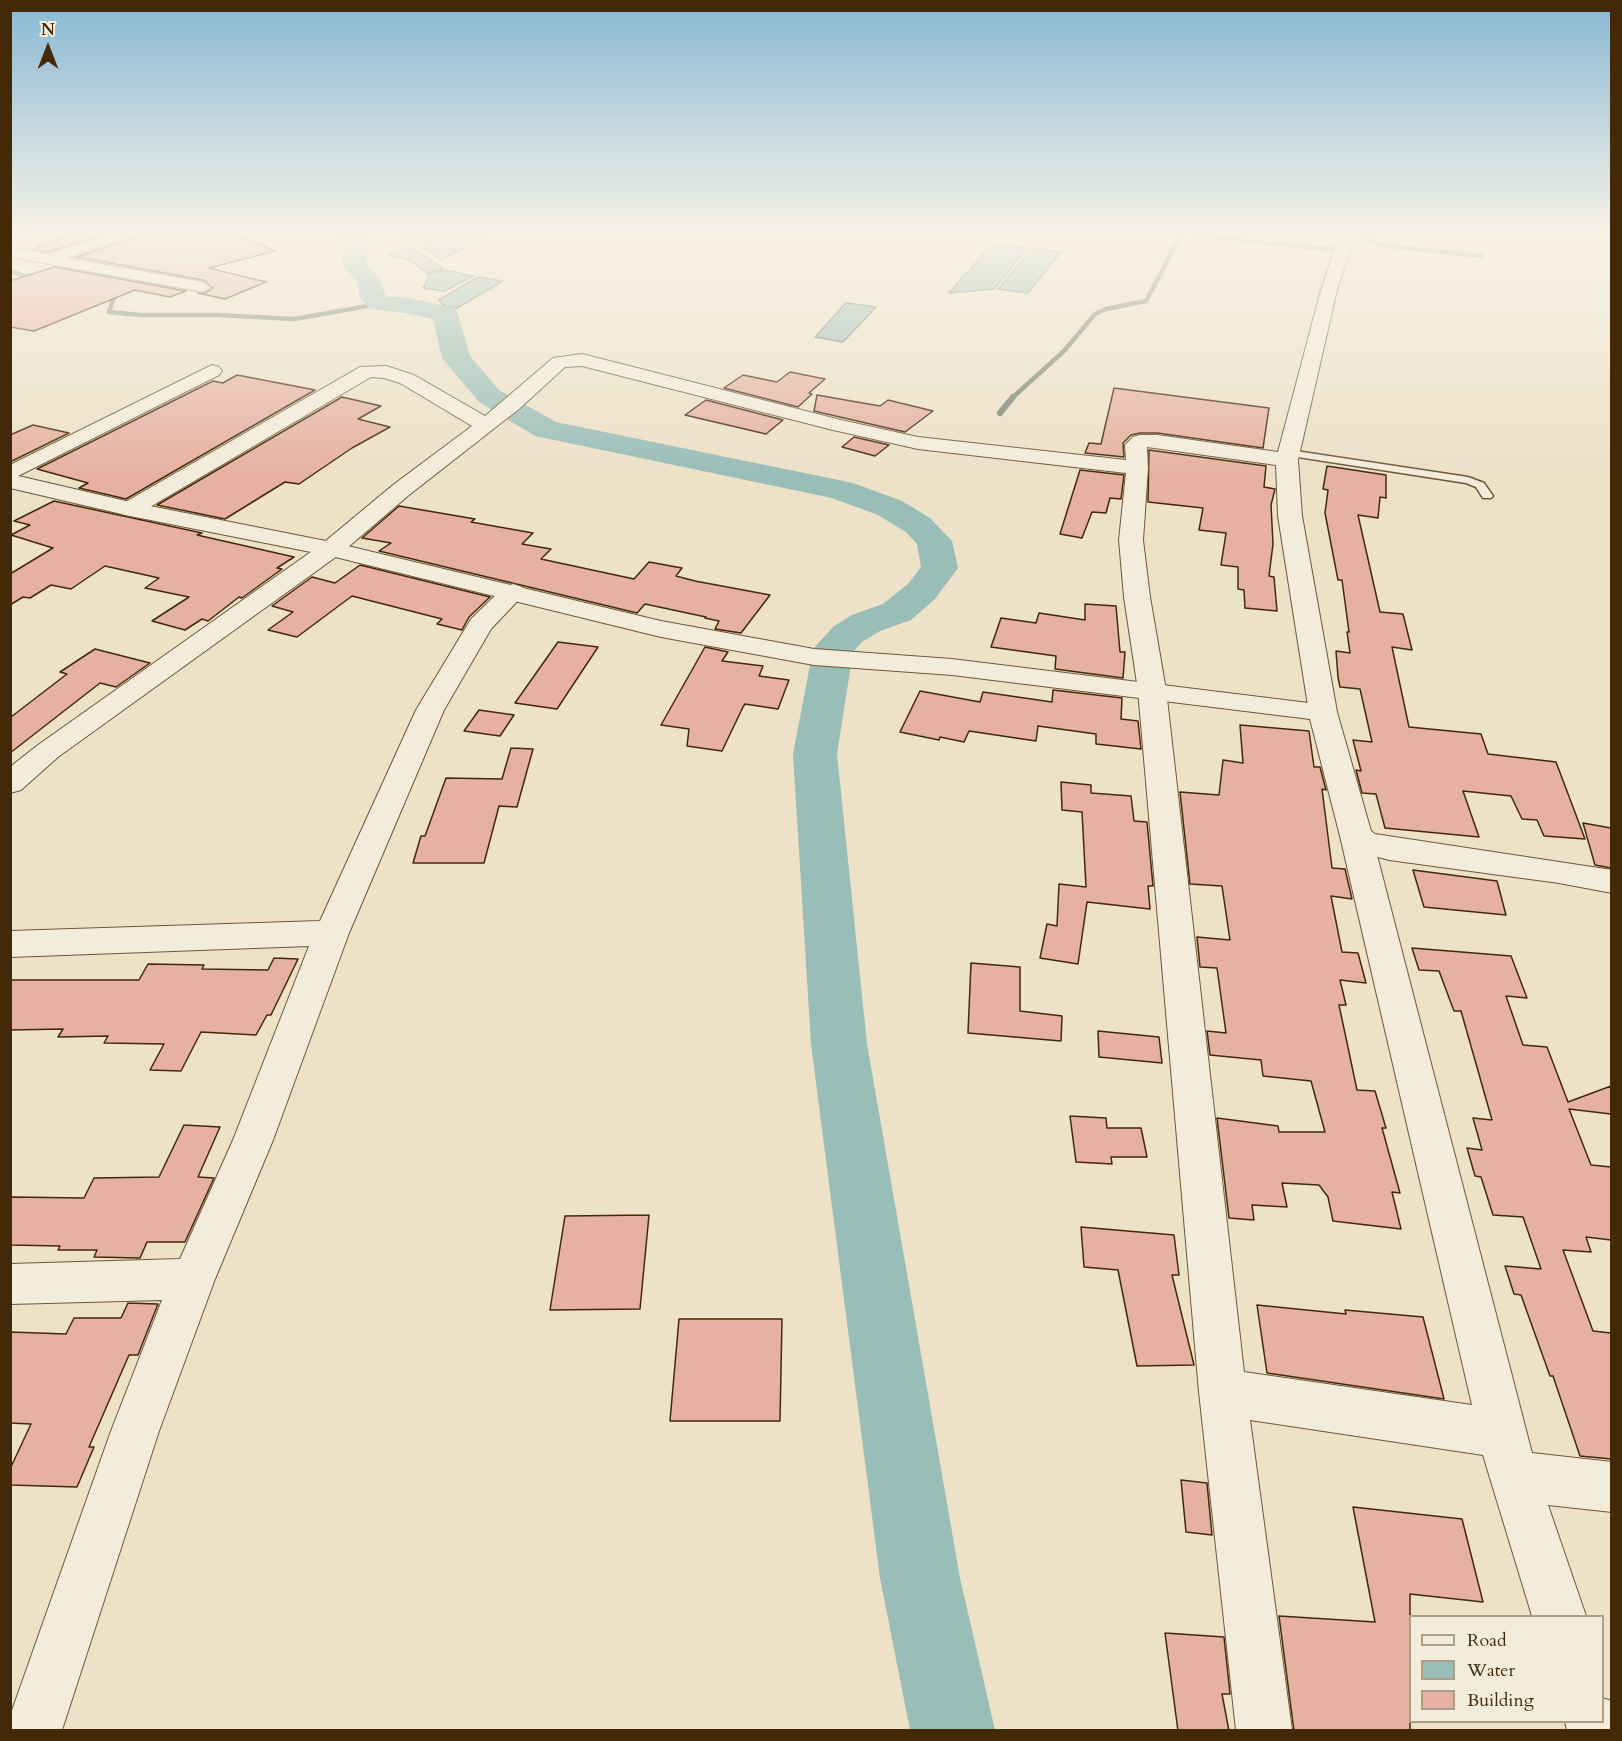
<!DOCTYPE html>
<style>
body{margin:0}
#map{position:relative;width:1622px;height:1741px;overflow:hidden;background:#ede1c8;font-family:Cardo,serif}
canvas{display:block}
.frame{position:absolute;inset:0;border:12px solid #432907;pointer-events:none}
.legend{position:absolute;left:1409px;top:1615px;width:195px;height:108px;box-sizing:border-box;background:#f3ecdb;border:2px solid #ad9e86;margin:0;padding:8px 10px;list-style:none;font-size:18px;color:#432907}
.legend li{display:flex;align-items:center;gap:12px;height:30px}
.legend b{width:30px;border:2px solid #ad9e86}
.north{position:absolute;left:18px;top:18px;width:60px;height:60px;-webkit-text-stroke:4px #f3ecdb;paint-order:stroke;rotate:0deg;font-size:16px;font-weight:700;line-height:24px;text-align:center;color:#432907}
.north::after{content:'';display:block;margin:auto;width:21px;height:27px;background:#432907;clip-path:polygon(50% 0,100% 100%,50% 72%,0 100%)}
</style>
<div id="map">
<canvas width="1622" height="1741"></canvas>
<div class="frame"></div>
<ul class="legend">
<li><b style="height:8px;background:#f3ecdb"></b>Road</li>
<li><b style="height:16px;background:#99bdb7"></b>Water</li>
<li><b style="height:16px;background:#e6b1a3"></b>Building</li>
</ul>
<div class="north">N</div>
</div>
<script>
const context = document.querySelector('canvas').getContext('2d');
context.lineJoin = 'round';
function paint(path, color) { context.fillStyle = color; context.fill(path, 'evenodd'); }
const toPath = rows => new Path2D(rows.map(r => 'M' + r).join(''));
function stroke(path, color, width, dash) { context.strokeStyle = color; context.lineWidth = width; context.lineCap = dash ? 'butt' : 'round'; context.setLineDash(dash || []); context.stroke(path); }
const water = toPath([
 [395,232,441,232,413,245,395,232],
 [449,232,495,232,441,260,420,246,449,232],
 [992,244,1028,248,994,289,949,293,992,244],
 [412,248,426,257,443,269,427,273,410,261,388,254,412,248],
 [1033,248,1061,252,1028,293,998,289,1033,248],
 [446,270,473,276,444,291,423,288,428,279,427,274,446,270],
 [478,277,503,281,457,308,445,307,439,300,478,277],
 [846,303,876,307,843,342,815,337,846,303]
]);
paint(water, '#99bdb7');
stroke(water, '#778271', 1.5);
stroke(toPath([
 [1358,232,1379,245,1481,256],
 [10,270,25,277,31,284],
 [107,296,114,297,109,312,141,315,217,315,294,319,379,304],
 [1012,398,1064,351,1095,314,1106,309,1146,301,1177,242,1184,234,1337,250,1343,232]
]), '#778271', 4.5);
stroke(toPath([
 [1000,413,1013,397]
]), '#778271', 6);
paint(toPath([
 [327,232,363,232,369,241,366,263,381,281,386,297,404,297,454,308,458,314,470,356,499,390,556,422,853,483,902,501,930,518,952,541,958,568,935,599,911,620,880,631,862,642,853,652,837,754,867,1044,960,1578,995,1730,910,1730,880,1578,811,1044,793,754,813,649,834,626,852,615,883,604,909,583,921,567,917,544,906,532,878,515,832,498,535,436,479,402,442,358,433,319,404,313,370,309,360,297,357,282,342,264,345,241,330,237,327,232]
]), '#99bdb7');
const building = toPath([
 [75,232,94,235,110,232,48,252,34,249,75,232],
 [140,232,232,232,275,251,209,268,266,282,225,299,198,293,204,294,213,288,203,280,77,257,136,237,140,232],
 [54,267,186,291,170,297,135,290,34,331,10,327,10,281,54,267],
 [790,372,825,379,809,393,812,394,798,407,724,388,743,375,777,382,790,372],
 [237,375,315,390,126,499,79,488,88,483,37,469,213,381,223,383,237,375],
 [1114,388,1269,408,1263,448,1157,433,1140,433,1131,435,1123,443,1124,457,1085,453,1089,443,1101,444,1114,388],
 [817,395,880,406,888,400,933,411,905,432,814,411,817,395],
 [342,397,381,406,358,419,390,427,352,448,299,484,285,482,225,519,157,505,342,397],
 [706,400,783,420,766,434,685,415,706,400],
 [33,425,69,433,10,462,10,435,33,425],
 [854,437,889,445,875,456,842,447,854,437],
 [1149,450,1266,466,1264,487,1275,489,1271,505,1273,544,1269,576,1274,577,1277,611,1245,608,1244,590,1238,589,1238,567,1221,565,1226,533,1199,530,1203,508,1148,502,1149,450],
 [1327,466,1386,475,1386,498,1380,497,1378,518,1358,515,1380,612,1403,614,1412,650,1392,647,1409,727,1481,734,1488,754,1556,762,1585,839,1544,836,1537,820,1522,819,1511,796,1463,791,1479,837,1385,828,1376,794,1362,793,1356,770,1361,771,1353,740,1372,742,1360,689,1340,687,1338,677,1336,651,1350,653,1347,632,1349,632,1342,580,1338,580,1325,513,1328,490,1323,489,1327,466],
 [1080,470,1124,475,1121,499,1110,498,1106,513,1092,512,1082,538,1060,534,1080,470],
 [54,501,202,533,197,535,294,557,277,568,282,569,242,598,239,597,208,621,202,619,185,630,152,621,189,597,145,588,159,578,105,566,71,589,51,585,30,598,23,597,10,605,10,574,53,548,11,535,30,525,14,521,54,501],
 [399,506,475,519,471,522,533,533,522,544,551,549,541,559,634,579,649,562,682,568,676,576,695,581,770,595,741,633,715,629,719,621,705,618,706,617,645,604,637,613,379,551,391,543,362,538,399,506],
 [360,565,490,597,469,617,462,630,437,624,442,619,352,596,297,637,268,630,293,612,272,606,312,577,335,583,360,565],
 [1085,604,1116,606,1120,652,1125,652,1123,678,1055,669,1056,656,991,647,1001,618,1036,623,1039,613,1085,620,1085,604],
 [558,642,598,647,557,709,515,703,558,642],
 [705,647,728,652,722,661,763,666,759,676,789,680,778,709,745,704,743,707,722,751,687,746,689,729,661,725,705,647],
 [95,649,150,663,116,687,100,683,10,753,11,717,67,674,60,672,95,649],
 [1053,690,1122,698,1121,719,1138,721,1141,749,1096,744,1096,734,1038,726,1036,741,969,731,964,742,940,737,939,740,900,732,920,691,980,702,983,692,1052,702,1053,690],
 [479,710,514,715,500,736,464,731,479,710],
 [1240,725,1309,731,1314,767,1320,767,1326,790,1322,789,1332,868,1345,869,1352,899,1331,896,1342,952,1358,953,1366,983,1340,980,1346,1005,1339,1005,1357,1090,1375,1091,1386,1128,1382,1128,1400,1193,1392,1192,1401,1229,1333,1221,1328,1197,1319,1185,1282,1183,1287,1207,1252,1205,1254,1220,1229,1218,1217,1118,1278,1126,1279,1132,1325,1132,1311,1081,1263,1076,1261,1060,1210,1055,1207,1031,1226,1033,1217,968,1200,967,1197,937,1230,940,1222,886,1190,884,1180,792,1219,795,1223,760,1243,763,1240,725],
 [511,748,533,749,517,807,499,806,484,863,413,863,421,836,425,836,446,778,502,779,511,748],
 [1061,782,1091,785,1091,793,1131,796,1134,821,1147,822,1153,886,1148,886,1150,909,1087,902,1078,964,1040,958,1047,924,1057,926,1059,884,1086,887,1082,812,1062,810,1061,782],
 [1583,823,1611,828,1611,868,1595,865,1583,823],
 [1413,870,1497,881,1506,915,1424,907,1413,870],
 [1412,948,1511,956,1527,998,1506,996,1523,1045,1547,1047,1568,1102,1611,1086,1611,1114,1569,1109,1591,1165,1611,1167,1611,1240,1586,1237,1591,1252,1563,1250,1593,1331,1611,1333,1611,1459,1580,1456,1553,1376,1550,1376,1521,1295,1514,1294,1505,1266,1541,1269,1523,1217,1493,1215,1481,1177,1475,1176,1467,1148,1482,1150,1473,1118,1492,1120,1461,1011,1454,1011,1439,971,1419,970,1412,948],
 [274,958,298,959,271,1015,267,1015,256,1035,201,1032,181,1071,150,1070,164,1044,104,1043,108,1036,58,1037,63,1029,10,1030,10,980,139,980,148,964,204,965,202,969,268,970,274,958],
 [971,963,1020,967,1020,1011,1062,1016,1061,1041,968,1033,971,963],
 [1098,1031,1159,1037,1162,1063,1099,1057,1098,1031],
 [1070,1116,1106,1118,1107,1128,1141,1128,1147,1157,1111,1157,1112,1164,1076,1162,1070,1116],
 [184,1125,220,1127,198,1177,214,1178,185,1242,147,1242,140,1258,94,1257,97,1250,58,1250,60,1246,10,1245,10,1197,84,1198,94,1178,159,1177,184,1125],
 [649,1215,640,1309,550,1310,565,1216,649,1215],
 [1081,1227,1174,1235,1179,1275,1172,1275,1194,1365,1137,1366,1118,1270,1084,1267,1081,1227],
 [128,1303,158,1304,138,1355,129,1355,89,1447,94,1447,77,1487,10,1485,10,1469,31,1424,10,1423,10,1332,66,1334,74,1318,121,1318,128,1303],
 [1257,1305,1346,1314,1345,1310,1423,1317,1444,1399,1267,1373,1257,1305],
 [679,1319,782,1319,780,1421,670,1421,679,1319],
 [1181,1480,1207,1483,1212,1535,1186,1532,1181,1480],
 [1353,1507,1462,1519,1483,1602,1410,1594,1410,1731,1294,1731,1279,1616,1375,1622,1353,1507],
 [1165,1633,1224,1637,1230,1694,1222,1694,1229,1731,1178,1731,1165,1633]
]);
paint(building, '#e6b1a3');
stroke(building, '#432907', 1.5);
const service = toPath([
 [1289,450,1468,477,1484,483,1493,496,1491,498,1483,498,1476,487,1466,483,1285,455,1284,453,1289,450]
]);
const minor = toPath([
 [116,232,138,232,135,235,68,258,203,282,211,287,203,292,10,257,10,247,48,254,116,232],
 [1340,232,1356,232,1337,290,1298,460,1302,516,1337,712,1333,718,1323,721,1313,718,1309,712,1278,516,1276,465,1147,447,1148,468,1143,540,1150,597,1166,690,1244,1372,1472,1405,1340,836,1345,828,1356,825,1367,828,1372,836,1532,1453,1612,1462,1612,1512,1548,1505,1586,1616,1532,1616,1483,1455,1250,1420,1292,1730,1236,1730,1199,1392,1138,690,1124,597,1119,540,1126,473,918,449,833,430,582,366,565,367,519,409,409,495,340,554,58,757,21,790,10,793,10,767,38,745,322,544,393,485,472,426,400,383,384,378,371,377,138,514,130,516,122,514,119,509,122,504,360,367,386,366,414,375,485,416,553,358,582,354,841,420,918,437,1126,460,1125,445,1133,437,1140,435,1157,435,1278,452,1321,290,1340,232],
 [212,365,219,367,222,371,219,375,10,480,10,465,212,365],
 [513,584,522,587,526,592,491,629,444,710,349,933,273,1140,215,1279,159,1431,62,1730,10,1730,10,1716,111,1431,162,1300,10,1304,10,1264,180,1259,233,1140,309,946,10,957,10,931,320,921,416,710,471,619,504,587,513,584],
 [1602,1698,1612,1701,1612,1730,1567,1730,1565,1722,1602,1722,1602,1698]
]);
const tertiary = toPath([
 [10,474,130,502,331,542,661,621,814,649,952,659,1333,706,1337,712,1371,831,1375,834,1612,870,1612,893,1559,883,1389,860,1353,850,1340,836,1310,719,952,675,814,665,661,637,331,556,130,516,10,488,10,474]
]);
stroke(service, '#6e5737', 3);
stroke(minor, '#6e5737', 2);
stroke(tertiary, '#6e5737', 2);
paint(service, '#f3ecdb');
paint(minor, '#f3ecdb');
paint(tertiary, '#f3ecdb');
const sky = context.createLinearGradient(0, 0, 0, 475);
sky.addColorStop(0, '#88b8d4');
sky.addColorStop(0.49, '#f7f2e6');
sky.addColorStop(1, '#f7f2e600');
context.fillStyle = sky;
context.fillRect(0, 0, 1622, 475);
</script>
